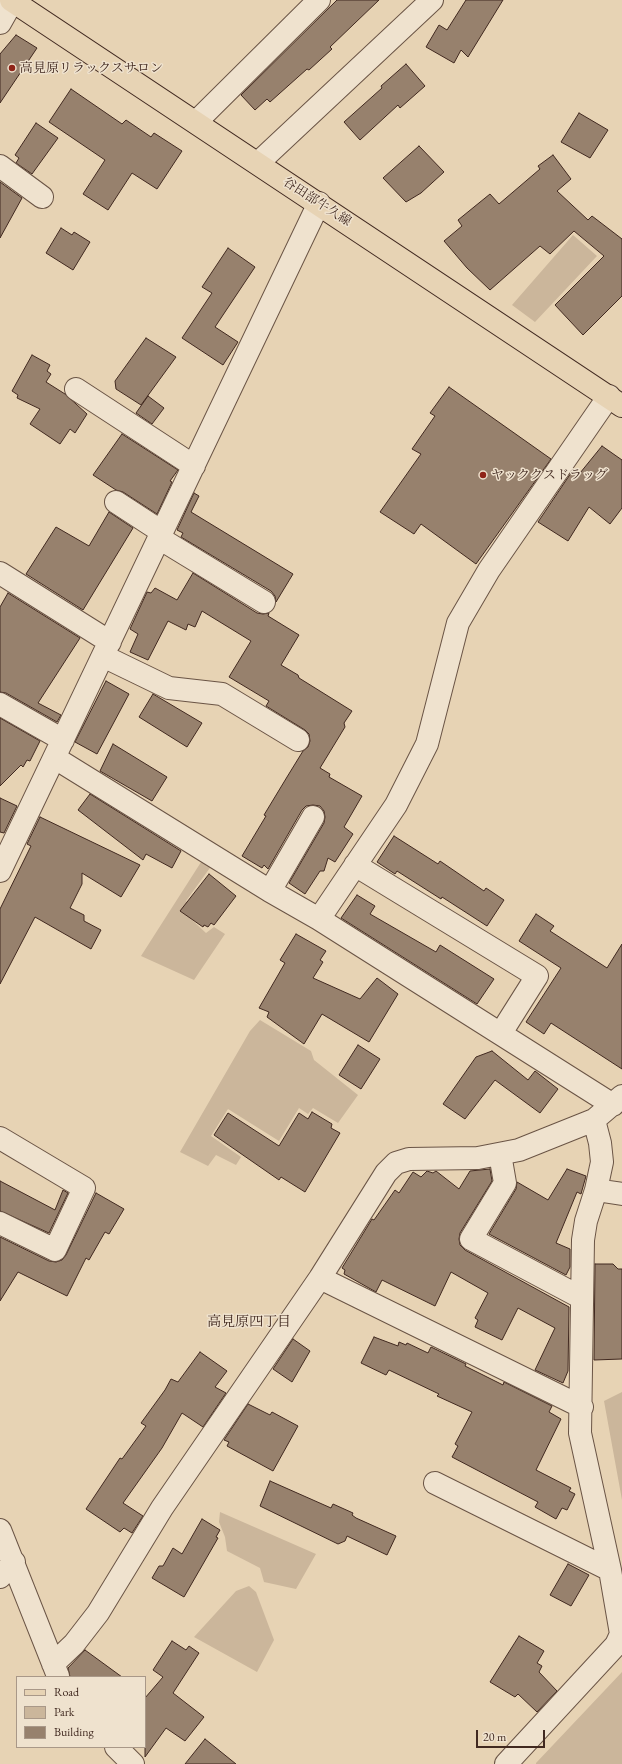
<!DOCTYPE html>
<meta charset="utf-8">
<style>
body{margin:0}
#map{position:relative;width:622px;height:1764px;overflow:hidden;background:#e7d3b4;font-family:"EB Garamond",serif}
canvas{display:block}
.legend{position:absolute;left:16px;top:1676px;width:130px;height:72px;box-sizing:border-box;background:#efe2ce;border:1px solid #a99888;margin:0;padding:5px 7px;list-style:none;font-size:12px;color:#412920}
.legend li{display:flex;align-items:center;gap:8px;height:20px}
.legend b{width:20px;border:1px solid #a99888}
.scale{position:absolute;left:476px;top:1730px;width:69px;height:18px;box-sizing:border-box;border:2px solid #412920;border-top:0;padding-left:5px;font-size:12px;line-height:14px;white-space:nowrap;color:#412920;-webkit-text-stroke:3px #efe2ce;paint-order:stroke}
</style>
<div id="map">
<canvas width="622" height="1764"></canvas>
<ul class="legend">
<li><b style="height:5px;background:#e7d3b4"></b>Road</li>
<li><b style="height:11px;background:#cbb69b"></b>Park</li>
<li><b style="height:11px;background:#97816d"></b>Building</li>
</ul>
<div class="scale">20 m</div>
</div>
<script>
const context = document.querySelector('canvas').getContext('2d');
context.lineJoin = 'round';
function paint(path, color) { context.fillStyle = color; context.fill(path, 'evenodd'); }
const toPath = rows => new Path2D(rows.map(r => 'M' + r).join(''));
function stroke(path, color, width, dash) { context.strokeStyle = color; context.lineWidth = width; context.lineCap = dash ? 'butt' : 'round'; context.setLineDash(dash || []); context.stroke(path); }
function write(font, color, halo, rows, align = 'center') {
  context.font = font + ' "EB Garamond","Noto Serif JP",serif'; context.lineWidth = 3; context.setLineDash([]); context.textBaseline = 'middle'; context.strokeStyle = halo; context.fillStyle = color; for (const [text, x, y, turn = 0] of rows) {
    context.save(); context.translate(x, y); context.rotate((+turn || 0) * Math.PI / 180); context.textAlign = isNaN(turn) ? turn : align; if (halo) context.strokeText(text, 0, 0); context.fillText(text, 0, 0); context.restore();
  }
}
paint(toPath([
 [573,235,597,256,535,322,512,305],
 [203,859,212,865,186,901,196,909,190,918,206,933,214,927,225,934,194,980,141,956],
 [260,1020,311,1051,314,1060,358,1095,338,1123,313,1108,308,1114,299,1108,279,1141,228,1109,211,1136,241,1157,236,1165,216,1155,208,1166,180,1152,250,1031],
 [622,1392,622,1500,604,1401],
 [220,1512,316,1554,296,1589,264,1582,260,1568,227,1551,225,1537,219,1522],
 [249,1586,256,1592,274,1640,257,1672,194,1637,236,1591],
 [622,1672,622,1764,536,1764,536,1763]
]), '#cbb69b');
const building = toPath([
 [337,0,379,0,330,47,332,49,309,70,307,69,270,102,267,99,255,110,241,95,337,0],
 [466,0,503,0,468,57,461,50,454,63,426,47,439,25,447,30,466,0],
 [16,35,37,48,0,103,0,54,16,35],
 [406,64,425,86,400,108,398,105,360,140,344,122,382,88,381,86,406,64],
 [71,89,122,124,126,120,151,137,154,133,182,151,157,189,132,173,108,210,83,194,105,160,49,122,71,89],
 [579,113,608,130,590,158,561,142,579,113],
 [36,123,58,138,32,174,16,163,19,158,15,155,36,123],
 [419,146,444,172,421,193,406,202,383,178,419,146],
 [553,155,571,179,557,191,588,220,592,216,622,239,622,296,583,335,555,305,604,256,574,231,550,254,540,246,490,290,467,268,444,241,462,226,458,220,490,194,499,204,540,169,538,166,553,155],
 [0,182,22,198,0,238,0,182],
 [61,228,72,235,74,232,90,242,73,270,46,253,61,228],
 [228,248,255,267,215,327,238,342,223,365,182,338,212,293,202,287,228,248],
 [146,338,176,357,141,405,116,389,115,381,146,338],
 [32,355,50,365,47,371,51,374,46,382,65,394,87,414,75,433,70,429,60,444,30,424,40,409,17,398,18,395,12,391,32,355],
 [449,387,551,459,476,564,421,524,414,534,380,512,421,454,412,449,435,416,430,413,449,387],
 [148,396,164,408,152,424,136,413,148,396],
 [122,434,178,470,170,481,172,482,157,514,123,492,116,490,93,475,122,434],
 [602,446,622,460,622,508,610,524,589,507,568,541,538,522,571,473,576,469,580,473,602,446],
 [194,493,199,496,191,512,293,574,276,602,275,596,271,591,181,537,183,533,177,530,194,493],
 [109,512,133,528,83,610,26,574,56,527,89,546,109,512],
 [193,573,257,613,263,614,269,613,268,616,299,635,281,665,298,675,299,678,352,711,344,723,345,727,320,768,330,774,329,777,362,796,344,827,353,834,335,862,328,858,324,871,320,871,305,894,289,883,324,823,325,817,324,811,320,806,313,805,306,806,302,810,268,869,264,865,262,868,242,856,266,816,264,815,287,777,303,751,308,747,310,741,309,734,305,730,266,706,269,701,229,677,251,641,202,611,195,627,188,624,186,630,168,621,148,660,130,652,138,634,130,629,147,592,151,593,155,588,177,600,193,573],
 [8,593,80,638,38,703,61,715,57,722,6,693,0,692,0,607,8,593],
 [106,681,129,694,97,754,75,742,106,681],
 [153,694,202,723,187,747,139,717,153,694],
 [0,718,40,741,30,761,27,760,23,767,21,765,0,786,0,718],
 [113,744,167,777,152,801,100,771,113,744],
 [90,794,181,851,172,868,146,854,143,860,78,810,90,794],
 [0,798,17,806,4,833,0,832,0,798],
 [40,817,140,865,121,897,82,873,82,884,70,908,84,915,84,921,101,930,91,949,35,917,0,984,0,909,31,846,27,844,40,817],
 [394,836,438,864,440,861,484,891,486,888,504,900,487,926,442,897,441,899,397,871,395,874,377,862,394,836],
 [209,874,236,896,214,925,211,923,208,927,204,925,203,927,180,911,209,874],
 [357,895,375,906,370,914,436,952,440,945,494,979,477,1004,341,918,357,895],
 [536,914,554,926,550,931,607,968,622,944,622,1069,551,1023,544,1034,526,1022,561,968,519,941,536,914],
 [296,934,326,951,320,960,323,962,313,978,360,999,377,978,398,994,369,1042,322,1014,304,1044,267,1017,269,1012,259,1008,285,963,280,960,296,934],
 [358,1045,380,1059,361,1089,339,1075,358,1045],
 [492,1051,528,1080,535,1071,558,1089,540,1113,495,1080,465,1119,443,1104,476,1057,492,1051],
 [312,1112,332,1124,331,1128,340,1133,305,1192,281,1177,279,1180,214,1135,228,1113,279,1146,299,1113,308,1119,312,1112],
 [490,1169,492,1181,460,1233,459,1239,460,1245,465,1250,569,1307,568,1371,563,1383,535,1370,555,1328,518,1308,502,1340,475,1327,478,1320,475,1318,488,1293,451,1272,435,1306,382,1280,376,1292,344,1274,345,1270,342,1268,372,1219,374,1220,395,1190,399,1193,413,1172,421,1177,427,1171,433,1173,436,1171,459,1189,470,1171,490,1169],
 [567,1169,586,1176,581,1194,577,1192,556,1243,570,1249,570,1267,566,1275,489,1234,516,1189,517,1182,548,1200,567,1169],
 [0,1181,55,1210,63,1190,68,1193,49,1233,0,1211,0,1181],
 [96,1193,124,1209,109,1234,105,1232,89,1260,86,1258,67,1296,18,1272,0,1301,0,1237,49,1261,56,1262,62,1260,66,1255,96,1193],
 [595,1264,613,1264,618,1269,622,1269,622,1359,594,1360,595,1264],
 [374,1337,398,1346,399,1342,406,1345,407,1343,428,1353,431,1347,466,1364,465,1366,503,1385,504,1382,552,1406,549,1412,561,1419,536,1470,571,1488,569,1491,575,1494,567,1510,562,1508,556,1519,535,1507,538,1502,452,1457,458,1446,455,1444,472,1412,437,1396,439,1394,389,1370,386,1375,361,1363,374,1337],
 [293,1339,310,1351,292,1382,273,1369,293,1339],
 [200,1352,227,1371,215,1387,226,1393,203,1427,182,1413,162,1448,123,1503,143,1516,132,1533,124,1528,120,1532,86,1509,120,1458,122,1459,146,1426,141,1423,165,1390,171,1379,178,1382,200,1352],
 [248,1404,270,1415,272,1412,298,1426,273,1471,227,1446,229,1442,224,1440,248,1404],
 [270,1481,331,1508,333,1504,353,1513,352,1515,356,1518,396,1536,387,1555,347,1536,345,1541,338,1544,260,1506,270,1481],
 [202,1519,220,1530,216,1537,218,1538,184,1597,152,1578,159,1566,163,1566,173,1548,182,1554,202,1519],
 [568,1564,589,1575,571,1606,550,1595,568,1564],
 [519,1636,544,1651,537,1663,542,1666,539,1672,557,1691,537,1712,518,1694,515,1697,490,1682,519,1636],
 [172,1641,186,1650,189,1646,199,1653,173,1693,204,1717,185,1741,166,1728,145,1757,145,1698,163,1677,153,1670,172,1641],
 [85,1650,122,1677,70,1677,68,1668,85,1650],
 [205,1739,236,1764,185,1764,205,1739]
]);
paint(building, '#97816d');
stroke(building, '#412920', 1);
const minor = toPath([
 [0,23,13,0],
 [196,122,319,0],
 [258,163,432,0],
 [0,166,42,197],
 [76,389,194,466],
 [116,502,162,532],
 [159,538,264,602],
 [0,573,110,642],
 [103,656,169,688,222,694,298,740],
 [0,704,63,740],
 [55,758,270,891,319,919,613,1105],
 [355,865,537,976,501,1033],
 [0,871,319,203],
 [270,891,313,817],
 [319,919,396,805,427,744,458,623,489,570,609,396],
 [0,1138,84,1188,55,1250,0,1223],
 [500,1154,505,1183,471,1239,582,1298],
 [596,1190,622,1194],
 [320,1278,582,1407],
 [435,1483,610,1570],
 [0,1530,58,1676],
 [0,1577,14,1562],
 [53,1664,74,1644,98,1613,162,1508,320,1278,386,1173,396,1163,409,1159,478,1158,519,1150,594,1120,622,1096],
 [116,1747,133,1764],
 [506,1764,616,1645,621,1634,610,1570,580,1433,583,1240,586,1221,596,1190,602,1162,600,1143,594,1120]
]);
const major = toPath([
 [11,0,622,406]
]);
stroke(minor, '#6a5445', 24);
stroke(major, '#412920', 24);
stroke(minor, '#efe2ce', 22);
stroke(major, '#e7d3b4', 22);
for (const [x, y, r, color] of [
 [12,68,4,"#8f2418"],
 [483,475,4,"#8f2418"]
]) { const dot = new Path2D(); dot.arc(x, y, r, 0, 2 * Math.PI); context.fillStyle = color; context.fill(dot); stroke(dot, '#efe2ce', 1.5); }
write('13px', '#412920', '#efe2ce', [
 ["高見原リラックスサロン",20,68],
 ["ヤッククスドラッグ",491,475]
], 'left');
write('13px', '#412920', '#efe2ce', [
 ["谷田部牛久線",317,202,33]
]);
write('14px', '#412920', '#efe2ce', [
 ["高見原四丁目",249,1322]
]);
</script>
